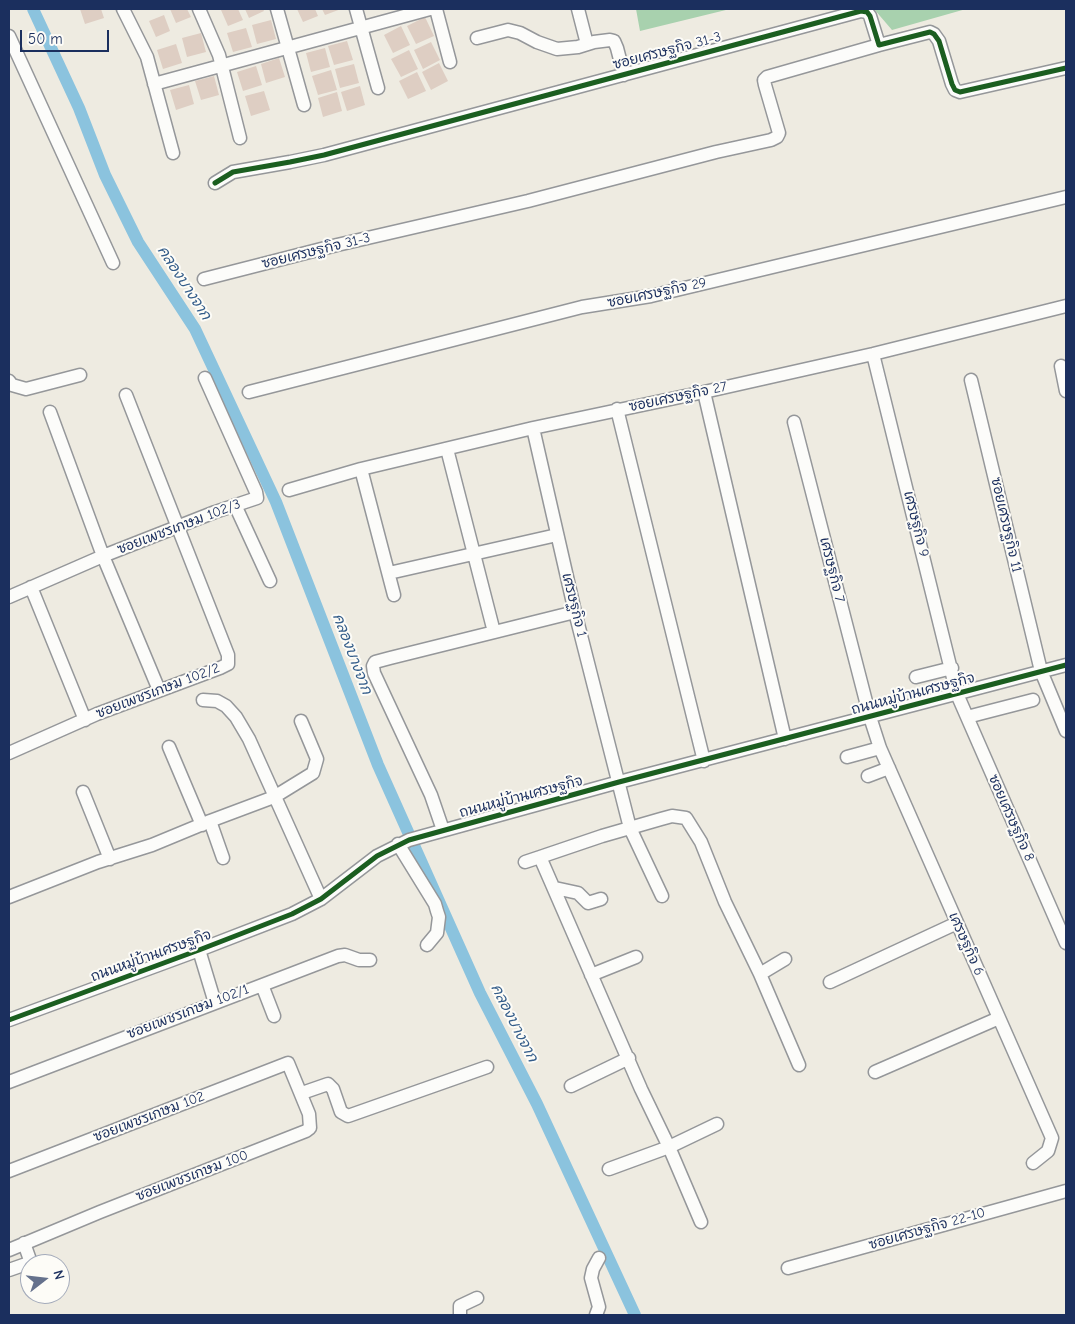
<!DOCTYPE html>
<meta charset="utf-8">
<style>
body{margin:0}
#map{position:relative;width:1075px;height:1324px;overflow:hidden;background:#eeebe1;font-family:"Comic Neue",sans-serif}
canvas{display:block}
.frame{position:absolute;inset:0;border:10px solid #1b2f5e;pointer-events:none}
.north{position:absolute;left:20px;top:1254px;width:50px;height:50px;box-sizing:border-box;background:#fdfcf7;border:1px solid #a3aaba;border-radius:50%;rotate:74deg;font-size:14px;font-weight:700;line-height:20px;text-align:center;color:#1b2f5e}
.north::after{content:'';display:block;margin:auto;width:18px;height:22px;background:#65718c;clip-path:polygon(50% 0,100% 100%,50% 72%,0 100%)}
.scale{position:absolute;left:20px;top:30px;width:89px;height:22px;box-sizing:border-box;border:2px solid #1b2f5e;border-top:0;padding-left:6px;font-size:15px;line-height:18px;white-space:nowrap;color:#1b2f5e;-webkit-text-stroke:4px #fdfcf7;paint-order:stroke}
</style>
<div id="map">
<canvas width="1075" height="1324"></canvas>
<div class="frame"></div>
<div class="north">N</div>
<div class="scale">50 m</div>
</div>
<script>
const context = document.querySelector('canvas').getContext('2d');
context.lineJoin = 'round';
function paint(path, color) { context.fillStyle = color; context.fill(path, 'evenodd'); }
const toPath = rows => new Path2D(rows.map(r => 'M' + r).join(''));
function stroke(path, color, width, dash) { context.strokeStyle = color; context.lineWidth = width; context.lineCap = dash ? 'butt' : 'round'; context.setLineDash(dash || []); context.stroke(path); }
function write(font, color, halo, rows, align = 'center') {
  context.font = font + ' "Comic Neue","Playpen Sans Thai",sans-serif'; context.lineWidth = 4; context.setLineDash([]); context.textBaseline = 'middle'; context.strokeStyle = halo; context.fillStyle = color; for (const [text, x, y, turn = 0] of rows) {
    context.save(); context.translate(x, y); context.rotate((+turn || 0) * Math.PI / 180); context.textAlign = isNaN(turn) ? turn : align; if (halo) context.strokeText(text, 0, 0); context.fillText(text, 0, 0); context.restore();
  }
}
paint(toPath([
 [636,9,730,9,640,31],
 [874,9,966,9,892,30]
]), '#a8d1ae');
stroke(toPath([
 [33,9,79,108,105,175,138,242,195,329,276,502,378,765,480,993,537,1104,635,1315]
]), '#8bc3de', 12);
paint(toPath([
 [80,9,101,9,104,18,85,24],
 [170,9,187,9,191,17,176,23],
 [225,9,238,9,243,20,228,26,221,10],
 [245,9,263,9,264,11,249,18],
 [297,9,315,9,318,16,303,22],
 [322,9,341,9,325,15],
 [164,15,170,31,156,37,149,21],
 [425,17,434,36,416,44,407,26],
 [271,20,276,39,257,44,252,25],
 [401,26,410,45,393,53,384,35],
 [246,28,252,47,233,52,227,33],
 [201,33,206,52,187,57,182,38],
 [347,41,353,60,334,65,328,46],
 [431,42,440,60,423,69,414,50],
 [176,44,182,63,163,69,157,50],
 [325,48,330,67,311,72,306,53],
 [409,50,418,69,401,77,391,59],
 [279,58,285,77,266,83,261,64],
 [439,63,448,81,431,90,422,72],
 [354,64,359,83,340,88,335,69],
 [256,66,262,85,243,91,237,72],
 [331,70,337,90,318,95,312,76],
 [417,72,426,91,408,99,399,81],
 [214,76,219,95,201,100,195,81],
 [189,85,194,104,176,110,170,90],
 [360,86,365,105,347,111,341,92],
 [264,91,270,110,251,116,245,96],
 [337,92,342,111,323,117,318,98]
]), '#decec3');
const minor = toPath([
 [123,9,147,57,173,153],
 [199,9,219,55,240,138],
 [277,9,304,105],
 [356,9,378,88],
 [436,9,450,62],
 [578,9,587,44],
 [9,36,113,263],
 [477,38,508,30,520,33,537,42,557,49,578,47,594,42,610,40,614,41,617,48,624,75],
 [154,84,430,9],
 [215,183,233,172,290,162,324,155,861,11,867,12,870,16,879,45,930,32,934,34,939,41,952,84,955,90,960,92,1066,68],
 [204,279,337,245,528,201,716,152,771,140,777,137,779,133,765,85,764,80,767,77,879,45],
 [873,354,957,694,1066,943],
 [1061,366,1066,391],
 [971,380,1041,671,1066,731],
 [9,381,12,385,26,389,80,375],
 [249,392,582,307,651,296,1066,197],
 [704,392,785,739],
 [617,409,704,761],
 [50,412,103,556,159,690],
 [794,422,870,717,880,748,1052,1138,1048,1151,1033,1163],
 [533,428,575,612,630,828,662,896],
 [447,449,494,632],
 [361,469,394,595],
 [289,490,361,469,533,428,704,392,873,354,1066,306],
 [235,505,270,581],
 [389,573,557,535],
 [31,587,85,720],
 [9,597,103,556,215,512,257,498,256,492,205,378],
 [916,677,952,668],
 [203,700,217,701,226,706,236,717,249,739,321,899],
 [967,717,1033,700],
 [169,747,202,825],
 [9,753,97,714,220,668,228,664,228,655,126,395],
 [847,757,880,748],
 [868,776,889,768],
 [83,792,110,859],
 [210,821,223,858],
 [443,830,431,795,374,673,373,666,375,662,390,658,575,612],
 [398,844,435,904,437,911,439,917,437,933,427,945],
 [540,857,602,836,661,819,672,816,686,818,701,842,725,902,760,974,799,1065],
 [525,862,540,857,641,1089,669,1147,701,1222],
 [555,888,578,893,588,903,601,899],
 [9,897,98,862,152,845,210,821,274,797,313,773,317,759,301,721],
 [199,950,215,1003],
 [760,974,785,959],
 [591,975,636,957],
 [830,982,957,923],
 [262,985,274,1016],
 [9,1020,199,950,292,914,321,899,377,856,409,840,619,782,1066,665],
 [875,1072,999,1018],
 [9,1082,338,956,345,955,359,960,370,960],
 [571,1086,629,1058],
 [302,1093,328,1084,333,1089,341,1112,348,1116,487,1067],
 [609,1169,669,1147,717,1124],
 [9,1171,288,1063,309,1114,310,1128,306,1131,100,1212,9,1250],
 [788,1268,1066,1191],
 [9,1270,29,1263,30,1260,24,1243],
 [460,1315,460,1306,477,1298],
 [596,1315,599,1307,591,1278,593,1269,599,1258]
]);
stroke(minor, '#95979a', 15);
stroke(minor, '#fcfcfa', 12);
stroke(toPath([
 [215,183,233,172,290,162,324,155,861,11,867,12,870,16,879,45,930,32,934,34,939,41,952,84,955,90,960,92,1066,68],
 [9,1020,199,950,292,914,321,899,377,856,409,840,619,782,1066,665]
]), '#1b5e20', 5);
write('14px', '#1b2f5e', '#fdfcf7', [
 ["ซอยเศรษฐกิจ 31-3",667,51,-15],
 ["ซอยเศรษฐกิจ 31-3",316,251,-14],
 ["ซอยเศรษฐกิจ 29",657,293,-12],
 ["ซอยเศรษฐกิจ 27",678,397,-12],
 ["เศรษฐกิจ 9",916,524,76],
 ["ซอยเศรษฐกิจ 11",1006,525,77],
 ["ซอยเพชรเกษม 102/3",179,527,-21],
 ["เศรษฐกิจ 7",832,570,76],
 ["เศรษฐกิจ 1",574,605,76],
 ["ซอยเพชรเกษม 102/2",158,691,-21],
 ["ถนนหมู่บ้านเศรษฐกิจ",913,694,-15],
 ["ถนนหมู่บ้านเศรษฐกิจ",521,797,-15],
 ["ซอยเศรษฐกิจ 8",1011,818,66],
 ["เศรษฐกิจ 6",966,944,66],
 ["ถนนหมู่บ้านเศรษฐกิจ",151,956,-20],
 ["ซอยเพชรเกษม 102/1",188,1012,-21],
 ["ซอยเพชรเกษม 102",149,1117,-21],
 ["ซอยเพชรเกษม 100",192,1176,-21],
 ["ซอยเศรษฐกิจ 22-10",927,1229,-16]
]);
write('italic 15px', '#345d8a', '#fdfcf7', [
 ["คลองบางจาก",184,283,57],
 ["คลองบางจาก",352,654,69],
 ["คลองบางจาก",514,1023,63]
]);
</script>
